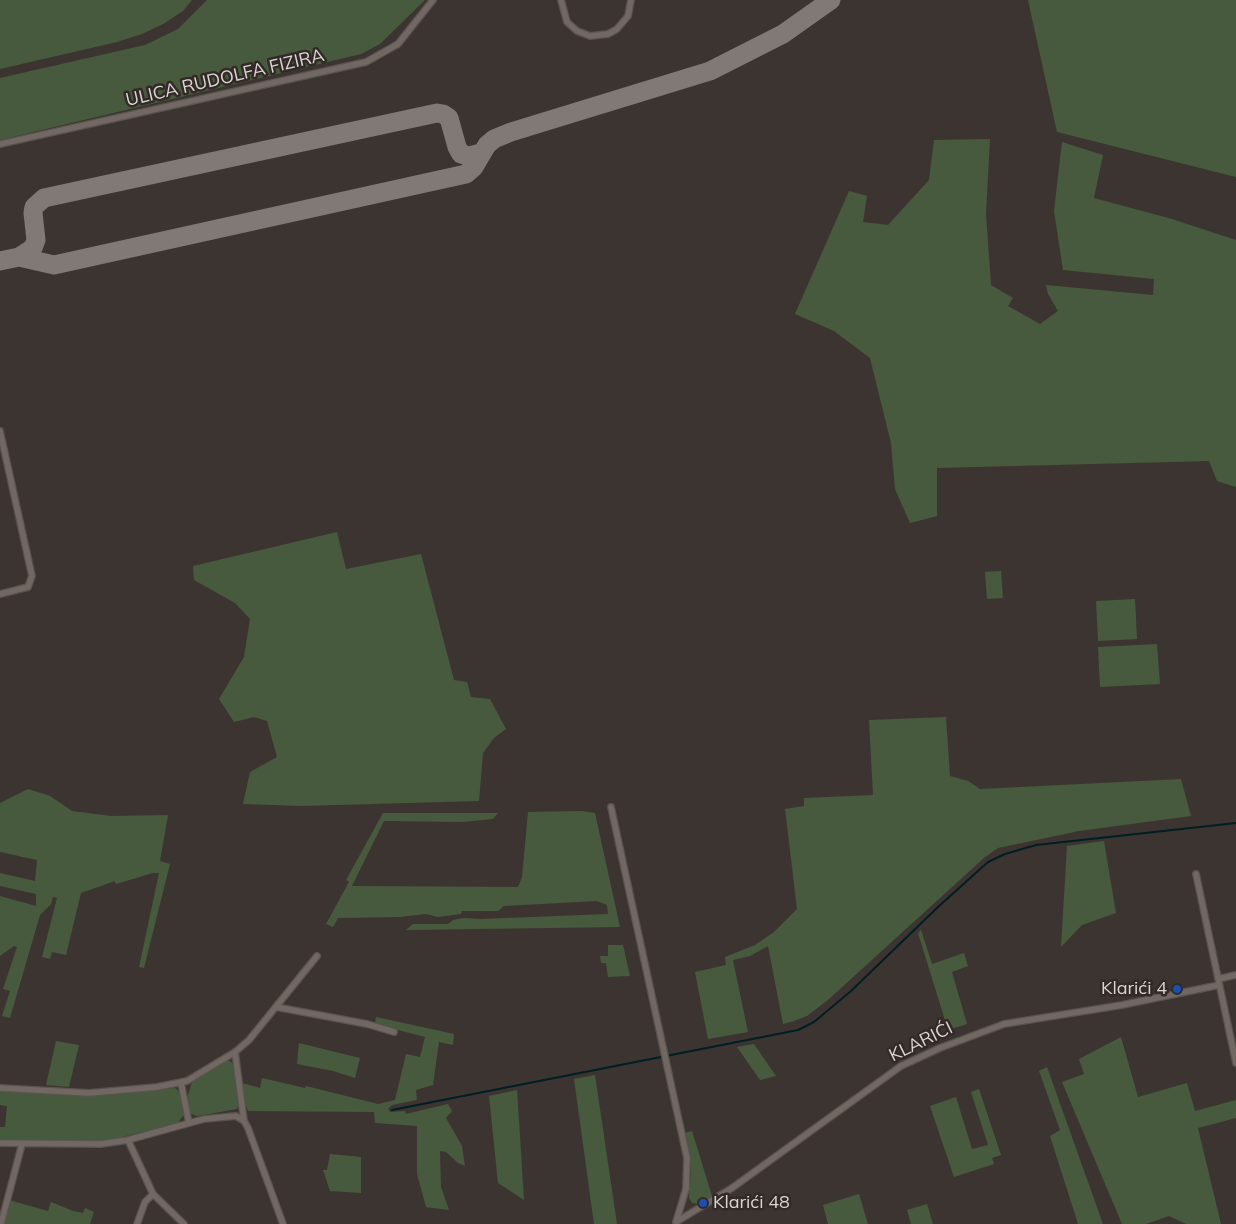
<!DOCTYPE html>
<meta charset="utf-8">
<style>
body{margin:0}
canvas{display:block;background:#3c3430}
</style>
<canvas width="1236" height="1224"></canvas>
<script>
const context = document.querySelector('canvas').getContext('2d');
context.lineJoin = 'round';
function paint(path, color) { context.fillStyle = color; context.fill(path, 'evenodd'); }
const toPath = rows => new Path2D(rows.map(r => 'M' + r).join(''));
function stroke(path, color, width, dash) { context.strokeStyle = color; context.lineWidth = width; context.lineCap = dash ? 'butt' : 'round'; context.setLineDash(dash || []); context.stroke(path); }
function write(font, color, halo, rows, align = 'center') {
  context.font = font + ' Mulish,sans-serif'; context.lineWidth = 5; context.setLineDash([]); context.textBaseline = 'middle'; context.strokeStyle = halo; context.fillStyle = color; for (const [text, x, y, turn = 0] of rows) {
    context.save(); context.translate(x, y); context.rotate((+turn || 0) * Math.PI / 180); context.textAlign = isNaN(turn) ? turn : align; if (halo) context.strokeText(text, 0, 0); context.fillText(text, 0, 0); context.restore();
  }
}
paint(toPath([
 [0,0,192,0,183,11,163,24,142,34,117,42,0,69],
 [207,0,425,0,380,44,361,54,0,140,0,78,145,45,178,29],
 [1028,0,1236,0,1236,177,1057,132],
 [990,139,986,214,991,285,1013,298,1008,306,1040,324,1058,311,1048,294,1046,285,1153,295,1154,279,1063,270,1054,211,1062,142,1103,155,1094,198,1172,219,1236,240,1236,487,1217,481,1209,461,937,468,937,516,910,523,895,489,891,443,870,358,834,331,795,314,849,191,867,196,863,222,888,225,929,180,934,140],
 [337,532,346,569,421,554,454,680,467,682,471,697,490,699,506,729,494,738,483,753,479,801,301,806,243,804,250,772,277,757,267,721,254,717,234,722,219,699,244,657,250,619,235,603,194,580,193,566],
 [1001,571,1003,598,987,599,985,572],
 [1135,599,1137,639,1098,641,1096,601],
 [1157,644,1160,684,1100,687,1098,647],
 [946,717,950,776,968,781,980,789,1181,779,1191,816,1079,831,998,848,985,857,829,999,807,1016,794,1021,783,1024,768,946,750,956,733,960,748,1032,708,1039,695,972,726,965,725,957,755,945,774,932,797,909,785,809,804,806,804,798,873,795,869,720],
 [28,789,50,796,72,811,80,812,111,816,168,815,160,861,170,864,144,968,139,967,159,873,153,873,116,884,115,881,81,893,66,955,52,952,50,959,42,957,57,898,53,897,51,904,40,915,10,1018,2,1016,10,991,3,989,17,947,14,946,0,956,0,896,36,906,36,894,0,886,0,873,35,881,37,860,0,852,0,803],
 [582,811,595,813,620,927,406,930,413,924,448,924,453,920,463,918,481,919,608,914,607,905,597,901,504,906,498,911,462,911,461,914,438,917,426,914,400,917,338,918,333,927,326,924,349,882,346,880,383,813,498,813,493,819,462,822,384,821,352,886,518,887,522,877,528,812],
 [1104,841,1116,913,1082,925,1061,947,1067,846],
 [921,930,932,964,964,953,968,966,952,972,967,1024,948,1030,918,933],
 [608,945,623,945,630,976,608,977,606,963,601,963,600,956,608,956],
 [376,1017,454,1034,453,1045,439,1042,433,1085,416,1090,417,1100,392,1105,388,1109,390,1112,405,1111,406,1114,448,1104,452,1111,446,1118,462,1146,465,1166,458,1163,446,1152,440,1151,441,1187,449,1210,426,1207,417,1174,417,1126,375,1123,374,1112,248,1111,245,1103,242,1083,260,1088,262,1078,305,1088,306,1086,378,1104,395,1100,406,1054,420,1057,425,1037,375,1024],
 [1121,1037,1138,1097,1187,1083,1195,1111,1236,1100,1236,1118,1198,1128,1221,1224,1186,1224,1169,1216,1146,1224,1122,1224,1062,1082,1084,1074,1079,1059],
 [56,1041,79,1045,69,1087,46,1085],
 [299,1043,360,1058,355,1078,333,1071,297,1064],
 [754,1044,776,1076,760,1080,737,1047],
 [224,1061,230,1061,234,1065,239,1102,237,1109,197,1116,189,1113,188,1095,192,1082],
 [1047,1067,1103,1224,1078,1224,1050,1136,1060,1130,1039,1071],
 [595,1075,617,1224,594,1224,574,1079],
 [175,1088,181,1093,185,1113,177,1124,109,1140,0,1140,0,1127,5,1127,7,1106,0,1105,0,1091,89,1095],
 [979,1089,1001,1155,992,1158,994,1164,954,1177,930,1106,956,1097,972,1149,988,1145,971,1092],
 [517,1090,524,1200,498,1183,489,1096],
 [692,1131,712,1196,698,1204,692,1203,689,1198,691,1170,685,1133],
 [330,1154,361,1157,361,1193,330,1191,323,1170,327,1170],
 [859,1194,868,1224,828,1224,823,1205],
 [9,1200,48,1211,51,1202,73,1211,83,1213,85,1208,94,1212,90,1224,3,1224],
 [927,1204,933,1224,911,1224,907,1210]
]), '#475a3d');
stroke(toPath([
 [392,1110,798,1030,814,1022,851,991,939,906,988,862,1005,854,1036,845,1236,823]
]), '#001e23', 2);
stroke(toPath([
 [19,257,33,248,36,240,33,213,34,207,44,198,437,113,443,114,449,118,457,147,461,154,469,156,481,153],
 [0,261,19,257,54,265,466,174,474,167,487,145,494,139,511,132,710,71,783,34,831,0]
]), '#807976', 19);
const minor = toPath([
 [561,0,567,22,577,31,590,36,608,34,617,29,628,16,631,0],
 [0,144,366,62,398,44,433,0],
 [0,431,32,576,28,587,0,594],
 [611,807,687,1158,686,1189,676,1222],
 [1196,874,1236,1063],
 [1218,979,1236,975],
 [276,1007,367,1024,394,1032],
 [235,1052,244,1121],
 [181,1083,189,1123],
 [0,1088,89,1093,157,1087,187,1081,235,1052,249,1040,317,956],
 [128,1140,153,1194,184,1224],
 [0,1143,101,1144,128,1140,204,1119,236,1116,244,1121,248,1128,283,1224],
 [676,1222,732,1188,901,1066,940,1048,1004,1024,1122,1005,1219,985],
 [1,1224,22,1144],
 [137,1224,145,1202,153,1194]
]);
stroke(minor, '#5a5350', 8);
stroke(minor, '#716864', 5.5);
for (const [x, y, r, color] of [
 [1177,989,5,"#1a4fb4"],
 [703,1203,5,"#1a4fb4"]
]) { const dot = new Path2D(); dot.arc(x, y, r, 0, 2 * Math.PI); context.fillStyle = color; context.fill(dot); stroke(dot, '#322a27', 2); }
write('18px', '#dbd5d3', '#322a27', [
 ["ULICA RUDOLFA FIZIRA",225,78,-13],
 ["KLARIĆI",921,1042,-26]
]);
write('18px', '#dbd5d3', '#322a27', [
 ["Klarići 4",1167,989],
 ["Klarići 48",713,1203,"left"]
], 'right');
</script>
